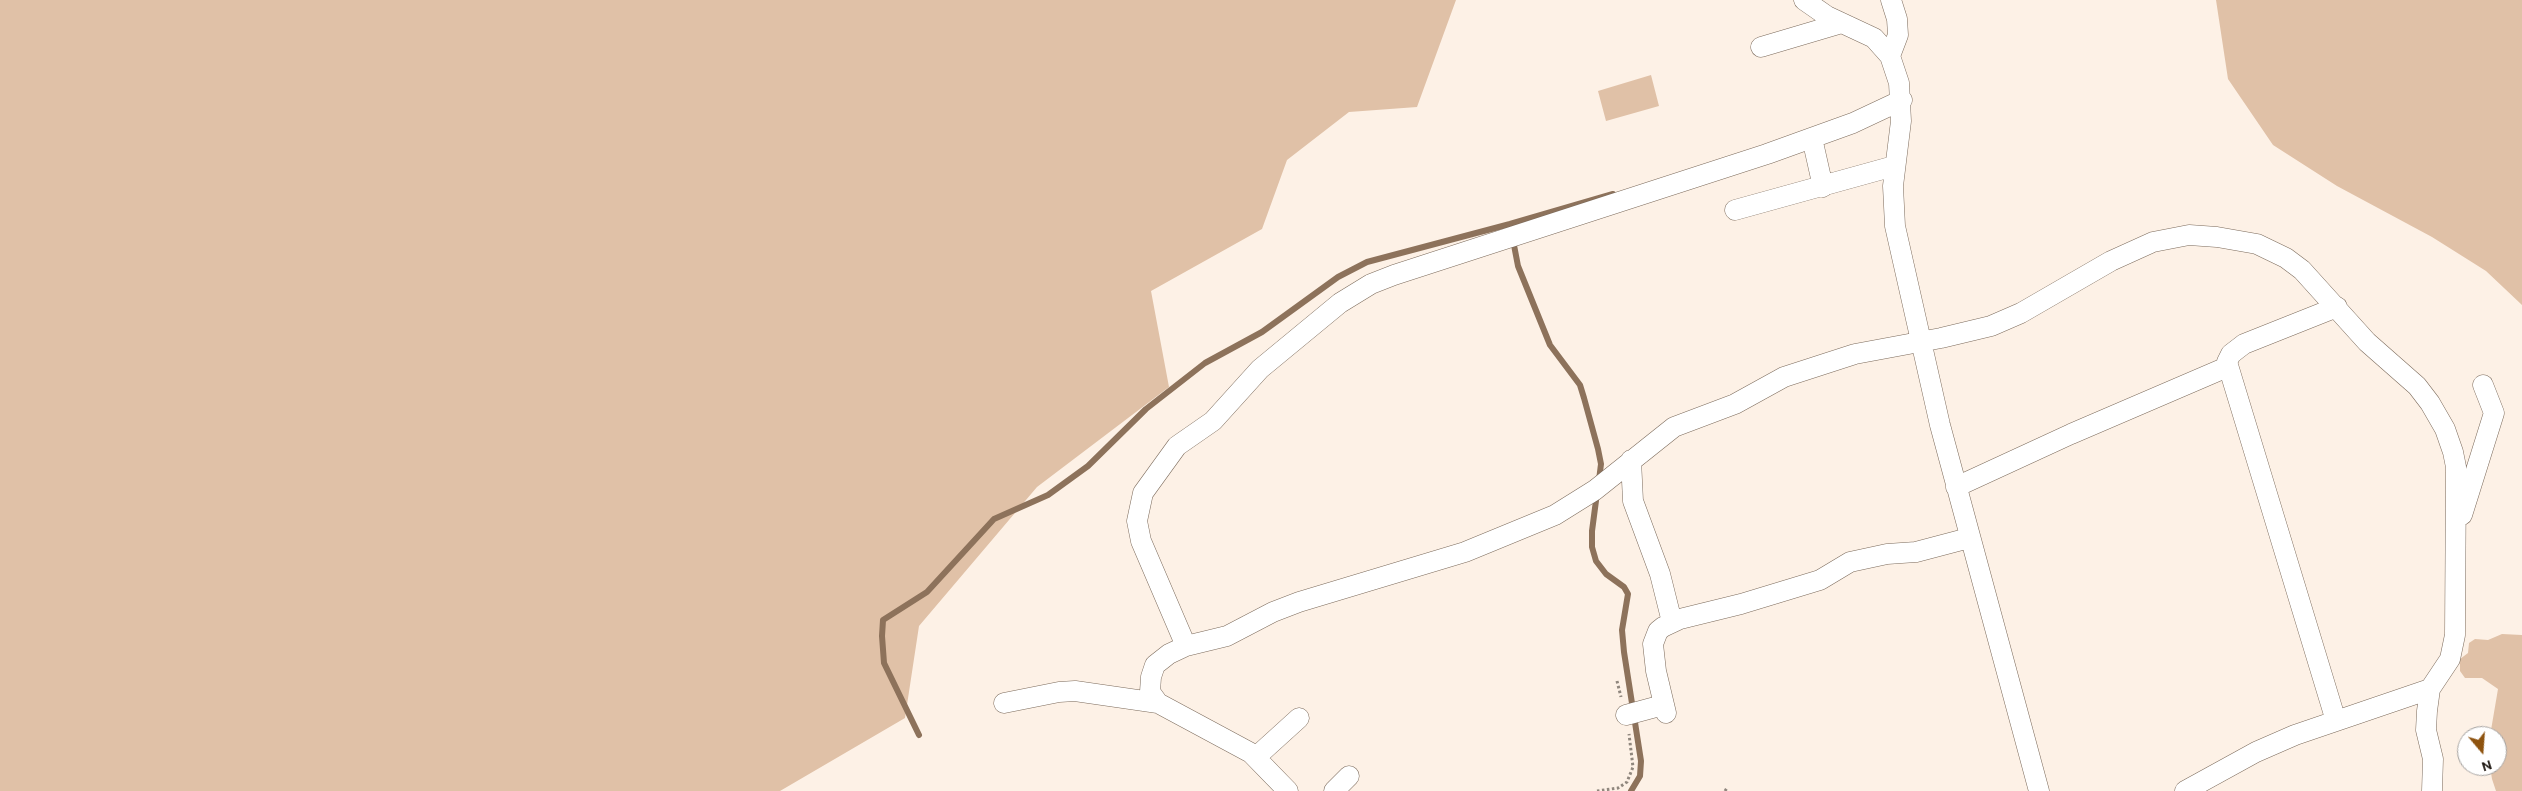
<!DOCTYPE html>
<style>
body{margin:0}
#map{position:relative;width:2522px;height:791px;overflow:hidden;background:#fdf1e6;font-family:Overpass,sans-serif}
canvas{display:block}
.north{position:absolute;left:2457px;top:726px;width:50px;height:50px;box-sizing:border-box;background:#fff;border:1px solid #a4a19f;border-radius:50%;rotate:162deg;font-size:14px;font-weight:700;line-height:20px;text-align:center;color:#1b140e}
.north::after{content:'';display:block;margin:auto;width:18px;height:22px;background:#8e530f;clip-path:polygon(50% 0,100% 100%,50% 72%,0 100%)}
</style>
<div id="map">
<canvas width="2522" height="791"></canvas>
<div class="north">N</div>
</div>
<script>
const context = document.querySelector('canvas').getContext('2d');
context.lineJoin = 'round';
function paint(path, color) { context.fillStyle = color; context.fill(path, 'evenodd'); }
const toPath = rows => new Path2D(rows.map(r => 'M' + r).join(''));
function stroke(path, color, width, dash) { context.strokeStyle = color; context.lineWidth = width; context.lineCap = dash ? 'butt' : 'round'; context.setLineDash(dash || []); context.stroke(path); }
paint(toPath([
 [0,0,1456,0,1417,107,1349,112,1287,160,1262,229,1151,291,1169,387,1037,487,919,626,905,718,780,791,0,791],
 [2216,0,2522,0,2522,305,2486,271,2432,237,2337,186,2273,145,2228,79],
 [1651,75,1659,106,1606,121,1598,91],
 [2502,634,2522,635,2522,791,2496,791,2492,779,2490,766,2497,766,2497,736,2490,736,2498,689,2482,678,2465,678,2460,671,2460,659,2468,653,2469,643,2475,639,2488,640]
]), '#e0c1a7');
stroke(toPath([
 [1513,240,1518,266,1550,345,1580,385,1584,398,1598,449,1601,464,1599,480],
 [1597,493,1592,531,1592,547,1596,561,1606,574,1624,587,1628,594,1622,630,1624,652,1641,761,1640,776,1631,791],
 [919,735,884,663,882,636,883,620,927,592,994,519,1048,495,1088,466,1146,409,1205,363,1262,332,1338,277,1367,262,1510,224,1613,194]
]), '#8d725b', 6);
const minor = toPath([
 [1804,0,1827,16,1874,38,1890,56,1899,83,1901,121,1893,186,1895,226,1940,425,2039,791],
 [1761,47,1842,23],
 [1890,56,1898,35,1897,19,1891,0],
 [1812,138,1823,187],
 [1735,210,1894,166],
 [1631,460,1633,501,1660,574,1672,622],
 [1956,487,2071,434,2227,367],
 [2462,515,2494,413,2483,385],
 [1186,646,1141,541,1137,521,1143,493,1177,446,1213,421,1260,369,1340,303,1371,284,1394,275,1767,154,1853,123,1902,100],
 [1004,703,1059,692,1075,691,1158,703,1251,753,1288,791],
 [1158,703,1150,692,1151,677,1155,665,1169,654,1186,646,1227,636,1273,612,1299,602,1465,552,1555,515,1595,490,1674,427,1735,404,1784,377,1855,354,1941,338,1991,326,2021,313,2111,261,2153,242,2189,235,2217,237,2257,244,2286,258,2302,270,2367,342,2417,386,2430,403,2445,429,2453,452,2456,467,2455,635,2450,659,2430,689,2427,711,2426,730,2433,759,2432,791],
 [1666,713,1656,671,1653,644,1658,631,1663,627,1680,619,1741,604,1820,580,1850,562,1887,554,1916,552,1969,538],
 [1626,715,1663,705],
 [2336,721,2227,362,2231,354,2244,344,2337,307],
 [1256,757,1299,718],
 [1334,791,1349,776],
 [2185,791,2256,752,2295,735,2430,689]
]);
stroke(minor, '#7c6b5c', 21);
stroke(toPath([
 [1617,681,1621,697],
 [1597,791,1618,788,1627,782,1633,767,1629,734],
 [1725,791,1727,788]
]), '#90877e', 3, [2.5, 2.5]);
stroke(minor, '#fff', 20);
</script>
